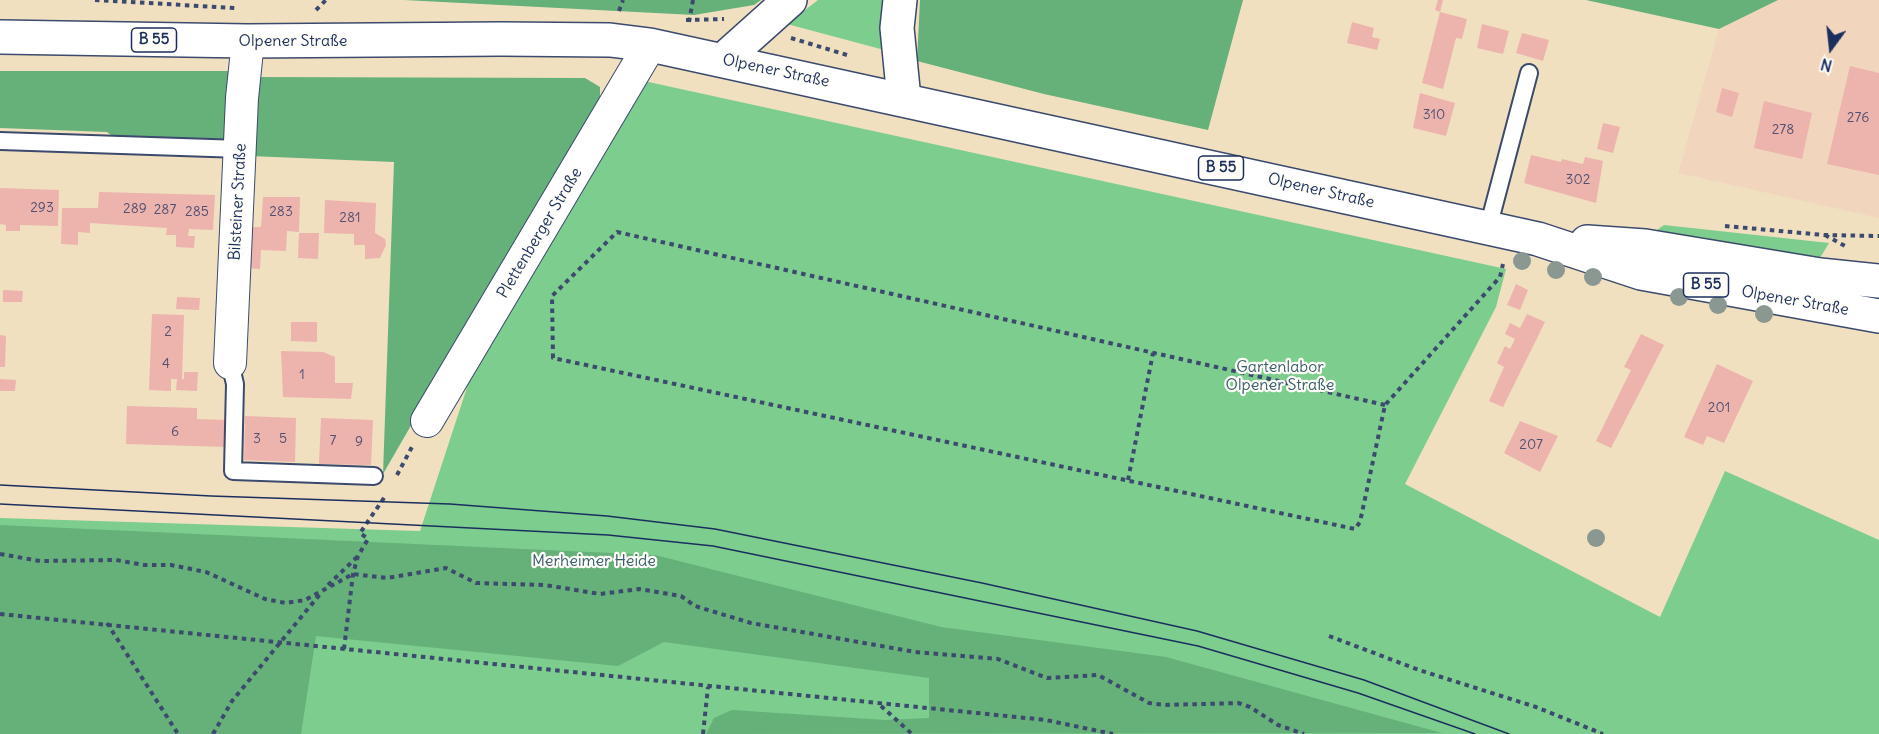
<!DOCTYPE html>
<meta charset="utf-8">
<style>
body{margin:0}
#map{position:relative;width:1879px;height:734px;overflow:hidden;background:#f0e0c0;font-family:Delius,sans-serif}
canvas{display:block}
.north{position:absolute;left:1801px;top:18px;width:60px;height:60px;-webkit-text-stroke:4px #fdfcf7;paint-order:stroke;rotate:195deg;font-size:16px;font-weight:700;line-height:24px;text-align:center;color:#1b2f5e}
.north::after{content:'';display:block;margin:auto;width:21px;height:27px;background:#1b2f5e;clip-path:polygon(50% 0,100% 100%,50% 72%,0 100%)}
</style>
<div id="map">
<canvas width="1879" height="734"></canvas>
<div class="north">N</div>
</div>
<script>
const context = document.querySelector('canvas').getContext('2d');
context.lineJoin = 'round';
function paint(path, color) { context.fillStyle = color; context.fill(path, 'evenodd'); }
const toPath = rows => new Path2D(rows.map(r => 'M' + r).join(''));
function stroke(path, color, width, dash) { context.strokeStyle = color; context.lineWidth = width; context.lineCap = dash ? 'butt' : 'round'; context.setLineDash(dash || []); context.stroke(path); }
function write(font, color, halo, rows, align = 'center') {
  context.font = font + ' Delius,sans-serif'; context.lineWidth = 4.5; context.setLineDash([]); context.textBaseline = 'middle'; context.strokeStyle = halo; context.fillStyle = color; for (const [text, x, y, turn = 0] of rows) {
    context.save(); context.translate(x, y); context.rotate((+turn || 0) * Math.PI / 180); context.textAlign = isNaN(turn) ? turn : align; if (halo) context.strokeText(text, 0, 0); context.fillText(text, 0, 0); context.restore();
  }
}
paint(toPath([
 [1778,0,1879,0,1879,218,1678,173,1719,29]
]), '#f1d5bd');
paint(toPath([
 [818,0,891,0,888,51,787,24],
 [644,81,1506,269,1496,307,1405,484,1660,617,1725,471,1879,540,1879,734,0,734,0,518,420,531,476,360],
 [1664,225,1829,243,1817,263,1654,232]
]), '#7dcd8e');
paint(toPath([
 [404,0,761,0,754,5,694,15],
 [920,0,1243,0,1208,130,1044,94,917,61],
 [1586,0,1778,0,1719,29],
 [0,71,232,71,231,135,221,143,115,138,107,132,0,128],
 [253,77,585,78,600,87,600,98,383,474,394,162,250,156],
 [0,525,655,555,941,627,1166,657,1442,733,706,734,714,718,732,710,885,720,929,718,929,678,664,642,618,666,316,636,301,734,0,734]
]), '#66b079');
paint(toPath([
 [1438,0,1443,0,1440,12,1435,10],
 [1440,12,1467,19,1462,39,1456,38,1443,89,1422,83],
 [1352,22,1374,28,1372,37,1380,39,1377,50,1347,43],
 [1482,24,1509,31,1503,54,1477,48],
 [1522,33,1549,40,1543,61,1516,53],
 [1850,66,1879,73,1879,175,1827,164],
 [1722,88,1739,93,1732,117,1716,112],
 [1420,93,1455,103,1446,136,1413,128],
 [1764,101,1812,113,1802,159,1754,148],
 [1603,123,1620,127,1613,153,1597,149],
 [1531,155,1561,162,1562,159,1583,164,1585,157,1603,161,1596,203,1524,183],
 [0,188,59,190,58,226,20,225,20,231,6,231,6,225,0,224],
 [99,192,215,195,213,230,189,229,188,236,195,236,194,248,176,247,176,235,166,235,167,228,90,223,90,233,78,232,78,245,61,244,62,208,98,208],
 [263,197,300,197,299,232,287,231,286,251,261,250,260,269,245,268,247,227,261,227],
 [325,200,376,203,375,233,385,239,386,245,380,258,365,259,365,245,354,245,354,234,324,233],
 [299,233,319,233,318,259,298,258],
 [1516,284,1528,290,1520,310,1507,305],
 [3,290,23,291,22,302,3,302],
 [177,297,200,298,199,310,176,309],
 [152,314,184,315,182,379,184,379,184,372,198,372,197,391,176,390,177,379,171,379,171,391,149,390],
 [1527,314,1545,322,1503,407,1489,401,1504,367,1497,363,1505,346,1510,349,1515,339,1505,334,1510,323,1520,328],
 [291,322,317,322,317,342,291,341],
 [1641,334,1664,345,1611,448,1596,441,1631,370,1624,367],
 [0,335,6,336,5,367,0,367],
 [281,351,323,352,335,357,335,383,353,383,351,399,283,397],
 [1717,364,1753,381,1724,443,1707,436,1703,445,1684,437],
 [0,379,16,380,15,391,0,391],
 [127,406,197,408,197,419,228,420,227,447,126,444],
 [245,416,296,418,295,462,244,460],
 [321,418,373,420,371,465,319,464],
 [1520,421,1558,436,1540,472,1504,453]
]), '#edb3ad');
const service = toPath([
 [0,141,241,149],
 [1488,228,1529,73],
 [230,363,235,384,233,471,374,476]
]);
const minor = toPath([
 [230,363,242,98,248,41],
 [427,421,650,45]
]);
const secondary = toPath([
 [900,0,897,28,904,99],
 [723,60,790,0]
]);
const primary = toPath([
 [0,37,248,41,501,39,610,40,650,45,1538,239,1641,273,1879,316],
 [1587,242,1645,246,1820,275,1879,281]
]);
stroke(service, '#3b4a6d', 20);
stroke(minor, '#3b4a6d', 34);
stroke(secondary, '#3b4a6d', 36);
stroke(primary, '#3b4a6d', 36);
stroke(toPath([
 [95,0,235,8],
 [316,10,326,0],
 [619,11,623,0],
 [686,20,724,19],
 [689,22,693,0],
 [791,38,847,55],
 [1725,226,1824,235,1879,236],
 [1825,235,1845,246],
 [1385,405,617,232,552,296,553,358,1355,529,1360,522,1385,405,1500,277,1503,264],
 [397,475,413,445],
 [1128,480,1153,353],
 [0,554,40,561,116,560,144,565,171,565,206,572,265,599,286,603,305,600,353,574,387,578,446,568,476,583,545,585,600,594,639,589,681,596,695,606,751,623,915,652,998,659,1047,678,1098,675,1149,703,1165,705,1238,703,1250,707,1278,725,1304,734],
 [328,585,357,557],
 [0,614,1046,720,1113,734],
 [107,623,178,734],
 [1329,636,1419,670,1536,707,1603,734],
 [344,649,353,574,358,556,368,539,360,533,386,495],
 [881,706,912,734],
 [213,734,232,701,321,593],
 [703,734,708,687]
]), '#3b4a6d', 4, [4.5, 4.5]);
stroke(service, '#fff', 16);
stroke(minor, '#fff', 32);
stroke(secondary, '#fff', 33);
stroke(primary, '#fff', 33);
stroke(toPath([
 [0,485,211,496,450,504,607,516,715,529,982,583,1197,631,1364,680,1509,734],
 [0,504,608,535,713,546,1198,646,1358,693,1475,734]
]), '#1b2f5e', 1.5);
context.fillStyle = '#8b9892';
for (const [x, y] of [
 [1522,261],
 [1556,270],
 [1593,277],
 [1679,297],
 [1718,305],
 [1764,314],
 [1596,538]
]) { context.beginPath(); context.arc(x, y, 9, 0, 2 * Math.PI); context.fill(); }
write('14px', '#505072', null, [
 ["310",1434,115],
 ["276",1858,118],
 ["278",1783,130],
 ["302",1578,180],
 ["293",42,208],
 ["289",135,209],
 ["287",165,210],
 ["285",197,212],
 ["283",281,212],
 ["281",350,218],
 ["2",168,332],
 ["4",166,364],
 ["1",302,375],
 ["201",1719,408],
 ["6",175,432],
 ["3",257,439],
 ["5",283,439],
 ["7",333,441],
 ["9",359,442],
 ["207",1531,445]
]);
for (const [x, y, w] of [
 [154,40,45],
 [1221,168,45],
 [1706,285,45]
]) { const box = new Path2D(); box.roundRect(x - w / 2, y - 12, w, 24, 4.5); context.fillStyle = '#fdfcf7'; context.fill(box); stroke(box, '#1b2f5e', 1.5); }
write('bold 15px', '#1b2f5e', null, [
 ["B 55",154,40],
 ["B 55",1221,168],
 ["B 55",1706,285]
]);
write('16px', '#1b2f5e', '#fdfcf7', [
 ["Olpener Straße",293,41],
 ["Olpener Straße",776,71,12],
 ["Olpener Straße",1321,191,13],
 ["Bilsteiner Straße",238,202,-87],
 ["Plettenberger Straße",540,233,-59],
 ["Olpener Straße",1795,301,10]
]);
write('16px', '#385e6c', '#fdfcf7', [
 ["Gartenlabor",1280,367],
 ["Olpener Straße",1280,385],
 ["Merheimer Heide",594,561]
]);
</script>
